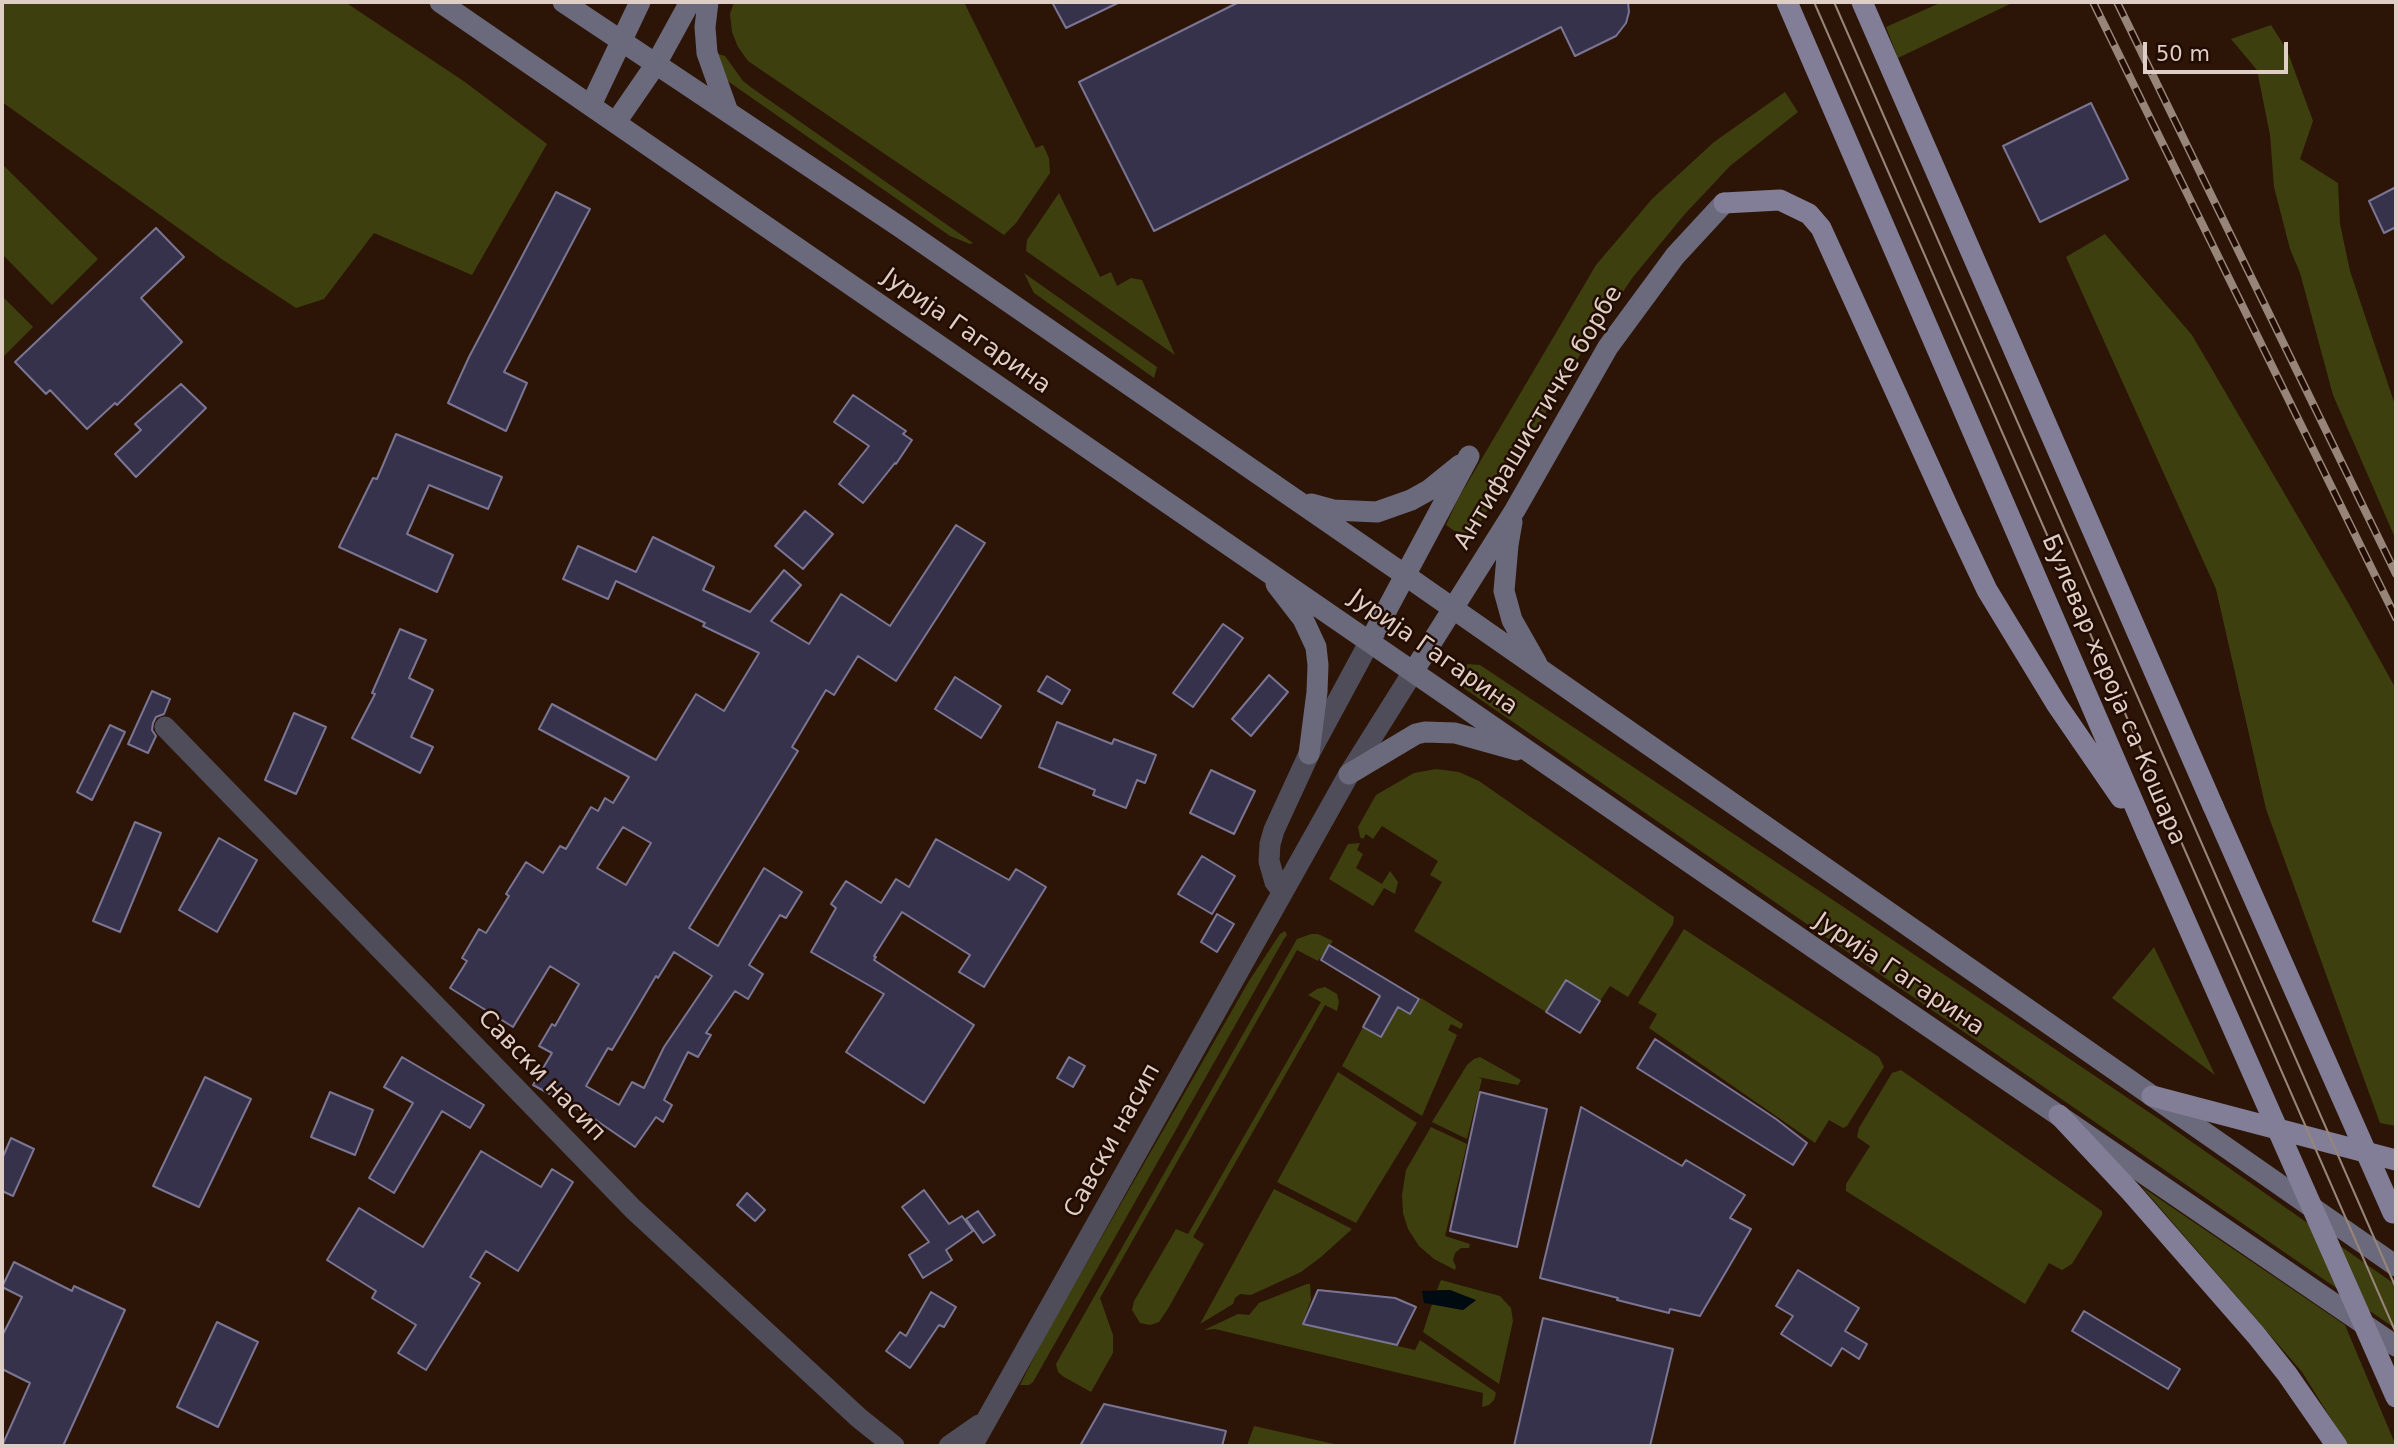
<!DOCTYPE html>
<meta charset="utf-8">
<style>
body{margin:0}
#map{position:relative;width:2398px;height:1448px;overflow:hidden;background:#2c1507;font-family:"DejaVu Sans",sans-serif}
canvas{display:block}
.frame{position:absolute;inset:0;border:4px solid #dfcec5;pointer-events:none}
.scale{position:absolute;left:2143px;top:42px;width:145px;height:32px;box-sizing:border-box;border:4px solid #dfcec5;border-top:0;padding-left:9px;font-size:21px;line-height:24px;white-space:nowrap;color:#dfcec5;-webkit-text-stroke:5px #220c01;paint-order:stroke}
</style>
<div id="map">
<canvas width="2398" height="1448"></canvas>
<div class="frame"></div>
<div class="scale">50 m</div>
</div>
<script>
const context = document.querySelector('canvas').getContext('2d');
context.lineJoin = 'round';
function paint(path, color) { context.fillStyle = color; context.fill(path, 'evenodd'); }
const toPath = rows => new Path2D(rows.map(r => 'M' + r).join(''));
function stroke(path, color, width, dash) { context.strokeStyle = color; context.lineWidth = width; context.lineCap = dash ? 'butt' : 'round'; context.setLineDash(dash || []); context.stroke(path); }
function write(font, color, halo, rows, align = 'center') {
  context.font = font + ' "DejaVu Sans",sans-serif'; context.lineWidth = 5; context.setLineDash([]); context.textBaseline = 'middle'; context.strokeStyle = halo; context.fillStyle = color; for (const [text, x, y, turn = 0] of rows) {
    context.save(); context.translate(x, y); context.rotate((+turn || 0) * Math.PI / 180); context.textAlign = isNaN(turn) ? turn : align; if (halo) context.strokeText(text, 0, 0); context.fillText(text, 0, 0); context.restore();
  }
}
paint(toPath([
 [4,2,345,2,465,82,547,144,472,275,374,233,324,299,296,308,223,260,2,102,2,5],
 [734,2,964,2,1036,148,1043,145,1049,158,1050,173,1016,223,1004,235,748,61,738,47,732,32,730,14],
 [1942,2,2014,2,1898,58,1886,27],
 [2271,25,2287,50,2313,121,2300,159,2338,183,2340,224,2350,271,2396,408,2396,540,2333,395,2300,273,2290,249,2274,187,2270,135,2257,70,2231,39],
 [718,54,725,56,743,81,752,88,973,243,970,244,950,236,729,82,717,63],
 [1785,92,1798,112,1730,166,1684,215,1633,277,1583,350,1469,541,1446,525,1458,499,1596,265,1652,199,1714,142],
 [2,164,98,259,52,305,2,254],
 [1059,193,1100,277,1111,272,1117,286,1131,278,1142,280,1175,355,1026,251,1027,240],
 [2105,234,2192,335,2350,606,2396,689,2396,1126,2380,1123,2266,809,2216,589,2066,257],
 [1024,273,1157,367,1154,378,1034,293],
 [2,296,33,327,2,358],
 [1468,664,1480,665,1842,906,2159,1119,2396,1285,2396,1329,1465,689,1459,679,1462,668],
 [1436,769,1459,772,1479,781,1674,917,1673,924,1628,997,1610,986,1600,1001,1566,980,1546,1012,1414,931,1442,882,1430,875,1438,861,1382,826,1373,839,1366,834,1363,839,1360,837,1358,827,1376,795,1414,773],
 [1360,843,1357,850,1363,854,1356,868,1382,884,1390,871,1398,882,1395,894,1384,888,1373,906,1329,879,1348,844],
 [1684,929,1879,1057,1884,1067,1847,1126,1843,1128,1829,1120,1815,1143,1649,1028,1657,1014,1638,1003],
 [1285,931,1287,935,1284,939,1033,1382,1029,1385,1020,1385,1046,1334,1249,981,1280,934],
 [1311,934,1318,934,1333,941,1318,961,1297,950,1100,1298,1113,1335,1113,1353,1091,1392,1064,1377,1058,1372,1056,1364,1293,946,1297,939],
 [2154,947,2215,1075,2112,998],
 [1325,987,1337,994,1339,1002,1337,1011,1325,1005,1193,1237,1204,1244,1169,1307,1159,1322,1150,1325,1140,1323,1132,1310,1134,1301,1176,1229,1188,1234,1321,1002,1308,995,1317,989],
 [1421,998,1463,1024,1461,1029,1451,1024,1448,1030,1457,1035,1422,1116,1342,1066,1363,1027,1381,1037,1398,1007,1410,1014],
 [1480,1057,1521,1080,1518,1085,1478,1077,1482,1079,1467,1139,1432,1122,1467,1065,1474,1059],
 [1901,1070,2102,1211,2102,1215,2072,1264,2062,1270,2049,1263,2025,1304,1846,1191,1846,1184,1870,1146,1857,1137,1859,1128,1892,1073],
 [1338,1072,1417,1123,1356,1223,1277,1182],
 [1431,1127,1467,1144,1445,1236,1470,1244,1469,1248,1461,1248,1455,1253,1453,1260,1456,1267,1455,1270,1434,1259,1419,1246,1408,1229,1403,1213,1402,1195,1406,1170],
 [2142,1187,2345,1325,2396,1446,2348,1446,2302,1372],
 [1274,1189,1352,1229,1321,1257,1301,1272,1251,1295,1240,1294,1235,1298,1233,1304,1200,1324],
 [1441,1280,1500,1296,1511,1308,1513,1321,1499,1384,1423,1332,1432,1304,1463,1310,1475,1301,1450,1290,1437,1290],
 [1307,1284,1310,1284,1311,1300,1302,1324,1415,1350,1420,1340,1494,1391,1496,1393,1494,1400,1489,1405,1482,1407,1483,1393,1215,1329,1204,1330,1238,1314,1249,1315,1259,1303],
 [1254,1426,1343,1446,1247,1446]
]), '#3e3f0e');
paint(toPath([
 [1450,1290,1476,1300,1463,1310,1424,1303,1422,1291]
]), '#000b11');
const building = toPath([
 [1052,2,1120,2,1066,28,1052,2],
 [1239,2,1628,2,1629,12,1626,23,1616,36,1575,56,1561,27,1154,231,1079,82,1239,2],
 [2091,103,2128,179,2040,222,2003,146,2091,103],
 [2396,187,2396,227,2384,233,2369,201,2396,187],
 [556,192,590,209,504,372,527,383,506,431,448,403,469,357,556,192],
 [156,228,184,257,141,298,182,342,117,405,115,403,87,429,50,390,46,394,15,362,156,228],
 [181,384,206,408,136,477,115,454,141,430,135,424,181,384],
 [853,395,906,431,903,434,912,440,896,464,895,463,863,503,839,484,869,446,834,422,853,395],
 [396,434,502,477,488,509,429,485,407,534,453,555,437,592,339,547,373,478,377,479,396,434],
 [805,511,833,534,803,569,775,546,805,511],
 [956,525,985,543,896,681,858,656,834,695,826,690,792,747,798,751,689,928,718,946,764,868,802,892,786,918,780,915,749,965,763,974,748,999,735,991,706,1033,711,1035,698,1057,688,1052,664,1100,672,1105,663,1122,656,1117,635,1147,587,1114,533,1085,552,1053,539,1046,552,1024,555,1026,579,984,550,966,513,1027,450,988,467,961,462,958,479,929,486,933,509,896,506,894,526,862,543,873,560,846,566,849,591,807,598,811,605,798,613,803,629,777,539,729,552,704,656,760,696,694,724,711,759,653,703,626,705,623,616,581,608,599,563,579,578,546,636,572,653,537,714,567,703,590,750,612,784,570,801,585,771,621,809,644,841,594,890,626,956,525],
 [623,827,651,843,626,885,597,868,623,827],
 [674,952,712,976,664,1047,644,1088,632,1082,619,1105,586,1086,608,1048,612,1050,656,976,658,978,674,952],
 [1223,624,1243,638,1193,707,1173,693,1223,624],
 [400,629,426,640,409,678,433,690,411,737,433,747,420,773,352,738,375,694,372,693,400,629],
 [1269,675,1288,692,1251,736,1232,719,1269,675],
 [1047,676,1070,690,1062,704,1038,691,1047,676],
 [955,677,1001,706,981,738,935,709,955,677],
 [152,691,170,699,164,714,156,717,153,723,152,730,156,736,148,753,128,744,152,691],
 [294,713,326,727,296,794,265,780,294,713],
 [1057,722,1112,744,1114,739,1156,755,1145,783,1137,780,1126,808,1093,795,1095,790,1039,767,1057,722],
 [110,725,125,732,92,800,77,792,110,725],
 [1211,770,1255,791,1234,834,1190,813,1211,770],
 [135,822,161,833,120,932,93,921,135,822],
 [219,838,257,860,217,932,179,910,219,838],
 [936,839,1009,880,1016,869,1046,887,984,987,959,972,970,955,902,912,874,956,876,957,874,960,974,1025,924,1103,846,1052,884,994,811,952,836,908,831,904,846,881,881,903,896,879,909,887,936,839],
 [1202,856,1235,876,1212,914,1178,894,1202,856],
 [1217,914,1234,924,1217,952,1201,942,1217,914],
 [1329,945,1419,999,1410,1014,1398,1007,1381,1037,1363,1027,1380,996,1321,960,1329,945],
 [1566,980,1600,1001,1580,1033,1546,1012,1566,980],
 [1655,1039,1776,1119,1807,1143,1793,1165,1637,1068,1655,1039],
 [402,1057,484,1105,470,1128,442,1111,394,1193,369,1178,413,1103,384,1087,402,1057],
 [1069,1057,1085,1066,1073,1087,1057,1078,1069,1057],
 [205,1077,251,1099,199,1207,153,1186,205,1077],
 [330,1092,373,1110,355,1155,311,1137,330,1092],
 [1480,1092,1547,1109,1517,1247,1450,1231,1480,1092],
 [1581,1107,1682,1166,1686,1160,1745,1195,1730,1218,1751,1229,1700,1316,1670,1309,1669,1313,1617,1300,1618,1298,1540,1278,1581,1107],
 [11,1138,34,1149,13,1196,2,1191,2,1159,11,1138],
 [481,1151,541,1187,552,1169,573,1182,518,1271,486,1251,470,1277,480,1283,426,1370,398,1353,416,1325,372,1298,376,1291,327,1260,359,1208,423,1247,481,1151],
 [924,1190,949,1224,962,1216,973,1231,946,1250,952,1260,923,1278,909,1255,929,1242,902,1207,924,1190],
 [747,1193,765,1210,755,1221,737,1205,747,1193],
 [978,1211,995,1235,983,1243,966,1219,978,1211],
 [14,1262,72,1291,74,1286,125,1310,63,1446,2,1446,30,1383,2,1369,2,1336,22,1297,2,1287,14,1262],
 [1798,1270,1859,1308,1845,1331,1867,1344,1859,1359,1842,1348,1831,1366,1781,1334,1793,1316,1776,1306,1798,1270],
 [1318,1290,1395,1298,1416,1307,1397,1345,1303,1324,1318,1290],
 [931,1292,956,1307,944,1327,939,1325,910,1368,886,1351,900,1332,906,1336,931,1292],
 [2084,1311,2180,1369,2168,1389,2072,1331,2084,1311],
 [1543,1318,1673,1349,1650,1446,1514,1446,1543,1318],
 [217,1322,258,1342,218,1427,177,1407,217,1322],
 [1104,1404,1226,1431,1222,1446,1080,1446,1104,1404]
]);
paint(building, '#37324c');
stroke(building, '#7a7593', 2);
stroke(toPath([
 [165,727,633,1209,859,1418,894,1446],
 [1283,892,1275,882,1269,861,1270,844,1274,830,1309,754,1370,641],
 [949,1446,979,1425],
 [972,1446,1349,774,1413,672]
]), '#4f4d59', 21);
stroke(toPath([
 [440,2,1846,970,2396,1346],
 [563,2,900,227,1405,575,2396,1266],
 [708,2,705,27,707,53,728,112],
 [591,105,640,2],
 [616,122,656,64,690,2],
 [1311,504,1333,510,1377,512,1411,500,1429,490,1460,465],
 [1512,522,1508,545,1504,591,1512,620,1537,664],
 [1276,584,1303,619,1316,647,1318,665,1317,692,1309,754],
 [1370,641,1469,456],
 [1413,672,1515,510,1608,347,1675,256,1724,203],
 [1349,774,1416,734,1425,732,1455,733,1516,750]
]), '#6b697c', 21);
stroke(toPath([
 [1787,2,2147,834],
 [1862,2,2213,806],
 [1724,203,1780,200,1809,214,1821,228,1953,518,1987,590,2057,705,2121,798],
 [2152,1096,2396,1160],
 [2059,1115,2131,1192,2256,1335,2287,1374,2337,1446]
]), '#827e97', 21);
stroke(toPath([
 [1814,2,2396,1333],
 [1834,2,2396,1288]
]), '#98857a', 2);
const rail = toPath([
 [2093,2,2396,618],
 [2117,2,2396,574]
]);
stroke(rail, '#98857a', 8);
stroke(rail, '#220c01', 5, [16]);
stroke(toPath([
 [2213,806,2393,1213],
 [2147,834,2396,1397]
]), '#827e97', 21);
write('24px', '#dfcec5', '#220c01', [
 ["Јурија Гагарина",966,332,35],
 ["Антифашистичке борбе",1539,418,-59],
 ["Јурија Гагарина",1433,653,35],
 ["Булевар хероја са Кошара",2113,690,67],
 ["Јурија Гагарина",1899,975,34],
 ["Савски насип",541,1076,46],
 ["Савски насип",1113,1141,-61]
]);
</script>
